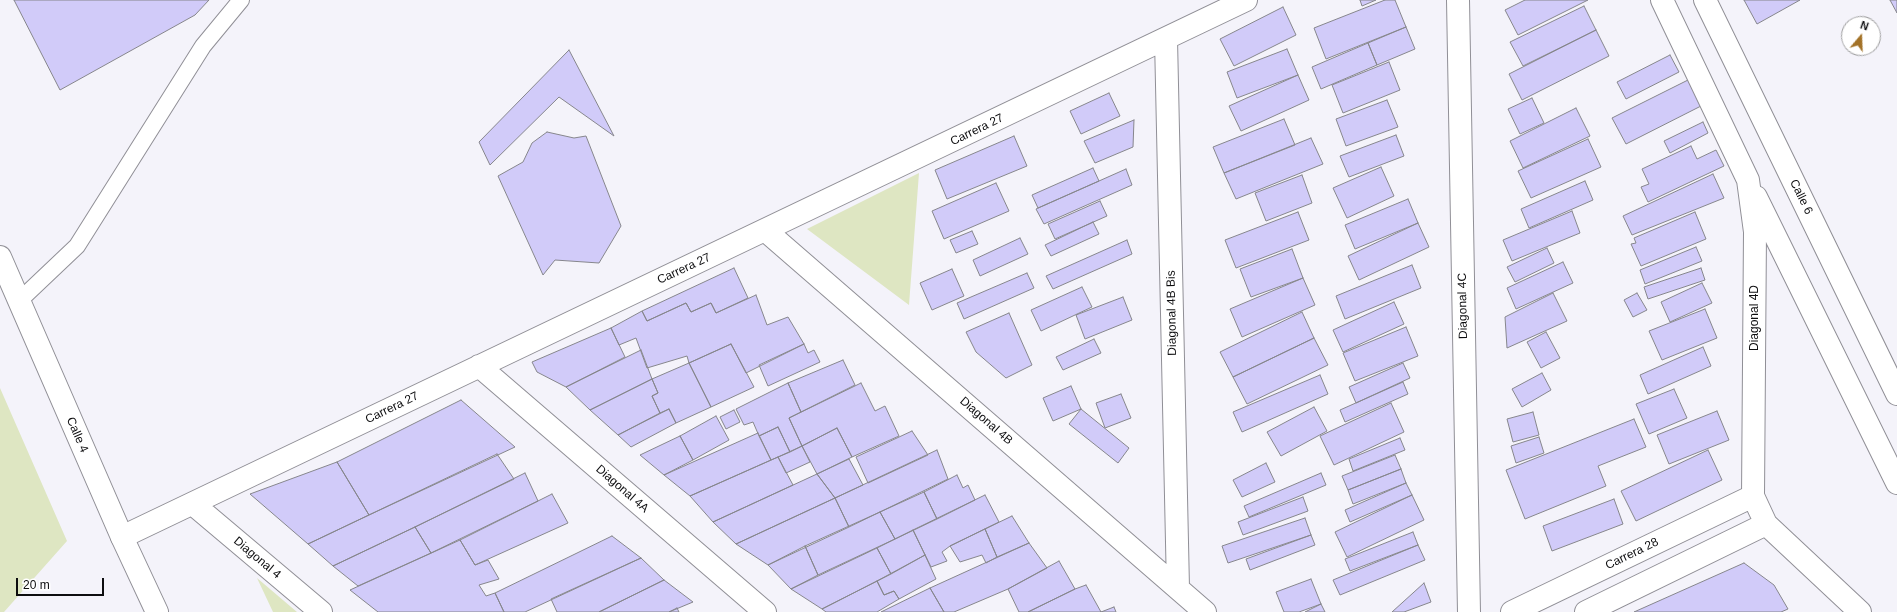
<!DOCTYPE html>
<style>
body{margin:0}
#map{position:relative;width:1897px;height:612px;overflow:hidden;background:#f4f3fa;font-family:Helvetica,sans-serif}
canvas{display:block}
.north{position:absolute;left:1841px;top:16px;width:40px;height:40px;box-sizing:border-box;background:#fff;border:1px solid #9e9e9f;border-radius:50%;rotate:19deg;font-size:11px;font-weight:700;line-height:16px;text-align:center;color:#0d0d0f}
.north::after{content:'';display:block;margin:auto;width:14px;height:18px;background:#a37227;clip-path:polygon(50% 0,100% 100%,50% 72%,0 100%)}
.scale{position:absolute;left:16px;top:578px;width:88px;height:18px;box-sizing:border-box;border:2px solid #0d0d0f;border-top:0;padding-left:5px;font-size:12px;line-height:14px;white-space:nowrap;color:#0d0d0f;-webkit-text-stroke:3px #fff;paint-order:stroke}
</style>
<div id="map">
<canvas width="1897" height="612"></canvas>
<div class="north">N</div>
<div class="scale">20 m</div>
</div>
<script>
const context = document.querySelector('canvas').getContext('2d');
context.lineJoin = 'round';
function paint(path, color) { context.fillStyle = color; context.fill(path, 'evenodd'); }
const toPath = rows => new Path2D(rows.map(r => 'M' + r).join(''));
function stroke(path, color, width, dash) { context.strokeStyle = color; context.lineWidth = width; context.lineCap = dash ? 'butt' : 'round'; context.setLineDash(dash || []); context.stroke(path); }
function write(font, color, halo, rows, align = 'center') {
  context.font = font + ' Helvetica,sans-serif'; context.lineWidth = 3; context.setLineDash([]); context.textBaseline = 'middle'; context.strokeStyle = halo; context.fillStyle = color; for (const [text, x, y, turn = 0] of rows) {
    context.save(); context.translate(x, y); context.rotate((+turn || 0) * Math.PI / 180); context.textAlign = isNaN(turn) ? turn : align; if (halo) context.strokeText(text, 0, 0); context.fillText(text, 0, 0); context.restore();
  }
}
paint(toPath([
 [919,173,909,305,807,229],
 [0,388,67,541,4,612,0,612],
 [257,578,297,612,273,612]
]), '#dee6c2');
const building = toPath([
 [14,0,209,0,195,15,60,90,14,0],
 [1360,0,1376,0,1362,6,1360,0],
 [1385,0,1395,0,1406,27,1326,59,1314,28,1385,0],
 [1525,0,1588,0,1518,35,1505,10,1525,0],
 [1744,0,1800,0,1757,24,1744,0],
 [1890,0,1897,0,1897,13,1890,0],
 [1584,6,1596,30,1523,66,1510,42,1584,6],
 [1283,7,1296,35,1234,66,1220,39,1283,7],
 [1406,27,1415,49,1377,65,1368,43,1406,27],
 [1596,30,1609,56,1522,100,1509,74,1596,30],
 [1368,43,1377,65,1321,89,1312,67,1368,43],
 [1287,49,1298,75,1237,98,1227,72,1287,49],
 [569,50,614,136,559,97,490,165,479,142,569,50],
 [1670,55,1679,72,1626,99,1617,82,1670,55],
 [1389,62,1400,90,1343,113,1332,85,1389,62],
 [1298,75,1309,100,1241,131,1229,106,1298,75],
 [1688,80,1701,106,1626,144,1612,118,1688,80],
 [1109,93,1120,116,1081,134,1070,111,1109,93],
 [1532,98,1544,123,1520,134,1508,109,1532,98],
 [1387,100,1398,127,1346,146,1336,119,1387,100],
 [1576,108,1590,136,1523,168,1510,141,1576,108],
 [1284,119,1295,145,1224,173,1213,147,1284,119],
 [1134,120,1133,147,1095,163,1084,141,1134,120],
 [1703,122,1708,133,1670,153,1664,141,1703,122],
 [547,132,574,138,586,136,621,226,599,263,555,260,543,275,498,176,523,162,532,143,547,132],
 [1396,135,1404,156,1349,177,1340,156,1396,135],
 [1014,136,1027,166,947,199,935,170,1014,136],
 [1311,138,1323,164,1236,199,1224,173,1311,138],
 [1588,139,1601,167,1531,198,1518,171,1588,139],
 [1691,146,1697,159,1716,150,1724,166,1648,202,1641,187,1649,184,1642,169,1691,146],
 [1381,167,1394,196,1347,218,1333,188,1381,167],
 [1093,168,1099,181,1038,208,1032,195,1093,168],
 [1126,169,1132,185,1044,224,1036,209,1126,169],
 [1713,174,1724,198,1632,235,1623,216,1713,174],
 [1302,175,1312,203,1266,221,1255,193,1302,175],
 [1585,181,1593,200,1529,228,1521,209,1585,181],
 [996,183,1009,211,944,239,932,211,996,183],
 [1408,199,1418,223,1355,249,1345,225,1408,199],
 [1100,201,1107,216,1055,239,1048,224,1100,201],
 [1572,211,1580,233,1512,261,1503,240,1572,211],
 [1298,212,1309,240,1236,268,1225,240,1298,212],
 [1695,212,1706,239,1641,266,1631,244,1636,243,1634,238,1695,212],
 [1093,222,1099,234,1051,256,1045,245,1093,222],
 [1418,223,1429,247,1359,280,1348,256,1418,223],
 [972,231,978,244,956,253,950,240,972,231],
 [1020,238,1028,254,980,276,973,260,1020,238],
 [1127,240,1132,254,1053,289,1046,276,1127,240],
 [1696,247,1702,261,1645,284,1640,270,1696,247],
 [1547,248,1554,263,1515,282,1507,267,1547,248],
 [1292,249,1303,278,1251,297,1240,269,1292,249],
 [1563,262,1573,283,1516,309,1507,288,1563,262],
 [1412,265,1421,288,1345,319,1336,296,1412,265],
 [734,268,748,298,716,313,711,303,691,312,686,303,647,321,642,311,734,268],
 [1701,268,1705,280,1648,299,1644,287,1701,268],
 [952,269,964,296,932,310,920,283,952,269],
 [1027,273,1034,288,964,319,957,303,1027,273],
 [1303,278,1315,305,1242,337,1230,309,1303,278],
 [1702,283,1712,303,1670,322,1661,302,1702,283],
 [1082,287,1092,307,1041,331,1031,310,1082,287],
 [1553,293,1567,321,1507,348,1505,317,1553,293],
 [1637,293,1647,310,1633,317,1624,300,1637,293],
 [756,295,767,325,788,317,804,344,746,373,731,344,689,363,687,356,647,368,636,338,619,345,611,328,642,311,647,321,686,303,691,312,711,303,716,313,756,295],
 [1123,297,1132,320,1085,339,1076,315,1123,297],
 [1394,302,1404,324,1343,352,1333,330,1394,302],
 [1705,309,1717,338,1662,360,1649,331,1705,309],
 [1302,312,1314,338,1233,377,1220,352,1302,312],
 [1009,313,1032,365,1006,378,976,352,966,332,1009,313],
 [1406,327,1418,356,1355,381,1343,353,1406,327],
 [611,328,625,357,566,387,537,372,532,362,611,328],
 [1546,332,1560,358,1541,368,1527,342,1546,332],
 [1314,338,1328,365,1247,404,1233,377,1314,338],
 [1094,339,1101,353,1063,370,1056,357,1094,339],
 [731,344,754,387,711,407,689,363,731,344],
 [804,344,808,353,814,350,820,362,768,386,759,365,804,344],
 [1703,347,1711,366,1648,394,1640,375,1703,347],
 [641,350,652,379,590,410,566,387,641,350],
 [843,360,855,385,801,412,788,383,843,360],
 [689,363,711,407,676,423,669,409,660,413,652,396,658,393,652,379,689,363],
 [1403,363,1410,378,1356,403,1349,387,1403,363],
 [1542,373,1551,390,1522,407,1512,389,1542,373],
 [1320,375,1328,394,1242,432,1233,412,1320,375],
 [652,379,658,393,652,396,660,413,618,435,590,410,652,379],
 [1403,382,1408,394,1345,422,1340,410,1403,382],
 [788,383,801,412,789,418,802,446,790,452,778,427,759,436,753,422,744,425,736,409,788,383],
 [861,383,875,411,885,406,899,436,852,457,837,428,802,446,789,418,861,383],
 [1071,386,1081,409,1053,421,1043,398,1071,386],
 [1674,389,1687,418,1649,434,1636,404,1674,389],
 [1121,394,1131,418,1105,428,1096,403,1121,394],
 [461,400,515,447,369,515,337,462,461,400],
 [1391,403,1404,432,1334,465,1320,436,1391,403],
 [1314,407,1327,431,1281,456,1267,432,1314,407],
 [669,409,676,423,631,447,618,435,669,409],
 [1081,409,1129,448,1118,463,1069,424,1081,409],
 [734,410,740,422,726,429,720,417,734,410],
 [1717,411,1729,440,1669,464,1657,435,1717,411],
 [1533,412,1539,435,1513,442,1507,419,1533,412],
 [716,416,729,440,693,460,680,436,716,416],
 [1634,419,1646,447,1598,466,1606,486,1525,519,1506,470,1634,419],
 [778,427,790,452,771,460,759,436,778,427],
 [837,428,852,457,817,474,802,446,837,428],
 [912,431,928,455,868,483,856,457,912,431],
 [758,433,771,460,690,496,664,475,758,433],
 [680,436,693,460,664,475,640,455,680,436],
 [1539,437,1544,453,1516,463,1511,446,1539,437],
 [1400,438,1405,450,1353,471,1349,459,1400,438],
 [802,446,810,462,786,473,778,457,802,446],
 [937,450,948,479,849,527,835,498,937,450],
 [1708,450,1722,480,1636,521,1621,491,1708,450],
 [497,454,514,479,415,527,333,566,308,544,497,454],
 [1395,455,1401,469,1348,490,1342,476,1395,455],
 [778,457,793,485,713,522,690,496,778,457],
 [849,459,863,485,835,498,817,474,849,459],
 [337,462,369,515,308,544,250,494,337,462],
 [1266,463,1275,482,1242,497,1233,480,1266,463],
 [1401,469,1406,483,1353,504,1348,490,1401,469],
 [525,473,538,501,431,553,415,527,525,473],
 [1321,473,1326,485,1249,517,1244,506,1321,473],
 [817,474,835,498,736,544,713,522,817,474],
 [957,475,963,488,968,485,975,500,937,519,924,492,957,475],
 [1406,483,1412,495,1350,522,1345,510,1406,483],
 [924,492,937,519,895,539,880,512,924,492],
 [552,494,568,523,475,565,460,540,552,494],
 [985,495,999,522,950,546,942,552,947,561,931,567,913,530,985,495],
 [1412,495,1424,520,1347,557,1335,532,1412,495],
 [1303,497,1308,511,1243,535,1238,522,1303,497],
 [835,498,849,527,768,565,736,544,835,498],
 [1614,499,1623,524,1552,551,1543,526,1614,499],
 [880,512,895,539,818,575,805,546,880,512],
 [1012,516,1029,543,997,557,985,529,1012,516],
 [1305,518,1311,535,1228,563,1222,546,1305,518],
 [415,527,431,553,358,586,333,566,415,527],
 [985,529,997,557,986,563,982,555,960,562,950,546,985,529],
 [913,530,925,555,891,574,877,548,913,530],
 [1413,532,1418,545,1350,571,1345,559,1413,532],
 [1311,535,1315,545,1250,570,1246,559,1311,535],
 [612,536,641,558,525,612,504,612,495,593,612,536],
 [460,540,475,565,488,560,499,579,479,585,486,596,495,593,504,612,378,612,350,590,460,540],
 [1029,543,1047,568,1008,589,954,612,944,612,930,588,1029,543],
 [1418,545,1425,560,1340,595,1333,580,1418,545],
 [805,546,818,575,791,589,768,565,805,546],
 [877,548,891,574,822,609,791,589,877,548],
 [925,555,936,579,899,599,894,591,884,595,877,581,925,555],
 [641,558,664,580,599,612,557,612,551,599,641,558],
 [1059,561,1075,589,1028,612,1019,612,1008,589,1059,561],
 [1744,563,1774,585,1788,609,1781,612,1634,612,1744,563],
 [1311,579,1321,604,1299,612,1284,612,1276,592,1311,579],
 [664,580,693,602,669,612,599,612,664,580],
 [877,581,884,595,894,591,899,599,877,612,826,612,822,609,877,581],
 [1424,583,1431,602,1404,612,1392,612,1424,583],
 [1086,585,1101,612,1028,612,1075,589,1086,585],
 [930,588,944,612,881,612,930,588],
 [1321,604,1325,612,1305,612,1321,604],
 [1114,607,1116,612,1100,612,1101,612,1114,607],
 [677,608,679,612,669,612,677,608]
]);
paint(building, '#d1cbf9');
stroke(building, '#86868c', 1);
const service = toPath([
 [19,301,77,246,203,46,241,0]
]);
const minor = toPath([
 [1458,0,1469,612],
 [1662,0,1748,180,1755,232,1753,496,1766,524,1860,612],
 [1705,0,1897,394],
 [1166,39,1178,588],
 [1756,197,1897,483],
 [766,231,1205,612],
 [479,366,765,612],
 [193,504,321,612],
 [122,537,1246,0],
 [1512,612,1753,496],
 [1586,612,1766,524]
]);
const secondary = toPath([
 [0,257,122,537,157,612]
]);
stroke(service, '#908f96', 18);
stroke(minor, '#908f96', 24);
stroke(secondary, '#908f96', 24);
stroke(service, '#fff', 16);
stroke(minor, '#fff', 22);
stroke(secondary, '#fff', 22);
write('12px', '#0d0d0f', '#fff', [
 ["Carrera 27",977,130,-26],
 ["Calle 6",1801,197,64],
 ["Carrera 27",684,269,-25],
 ["Diagonal 4C",1463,306,-91],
 ["Diagonal 4B Bis",1172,313,-91],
 ["Diagonal 4D",1755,318,-90],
 ["Carrera 27",392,408,-26],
 ["Diagonal 4B",986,421,41],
 ["Calle 4",77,435,66],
 ["Diagonal 4A",622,489,41],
 ["Carrera 28",1632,554,-26],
 ["Diagonal 4",257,558,40]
]);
</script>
